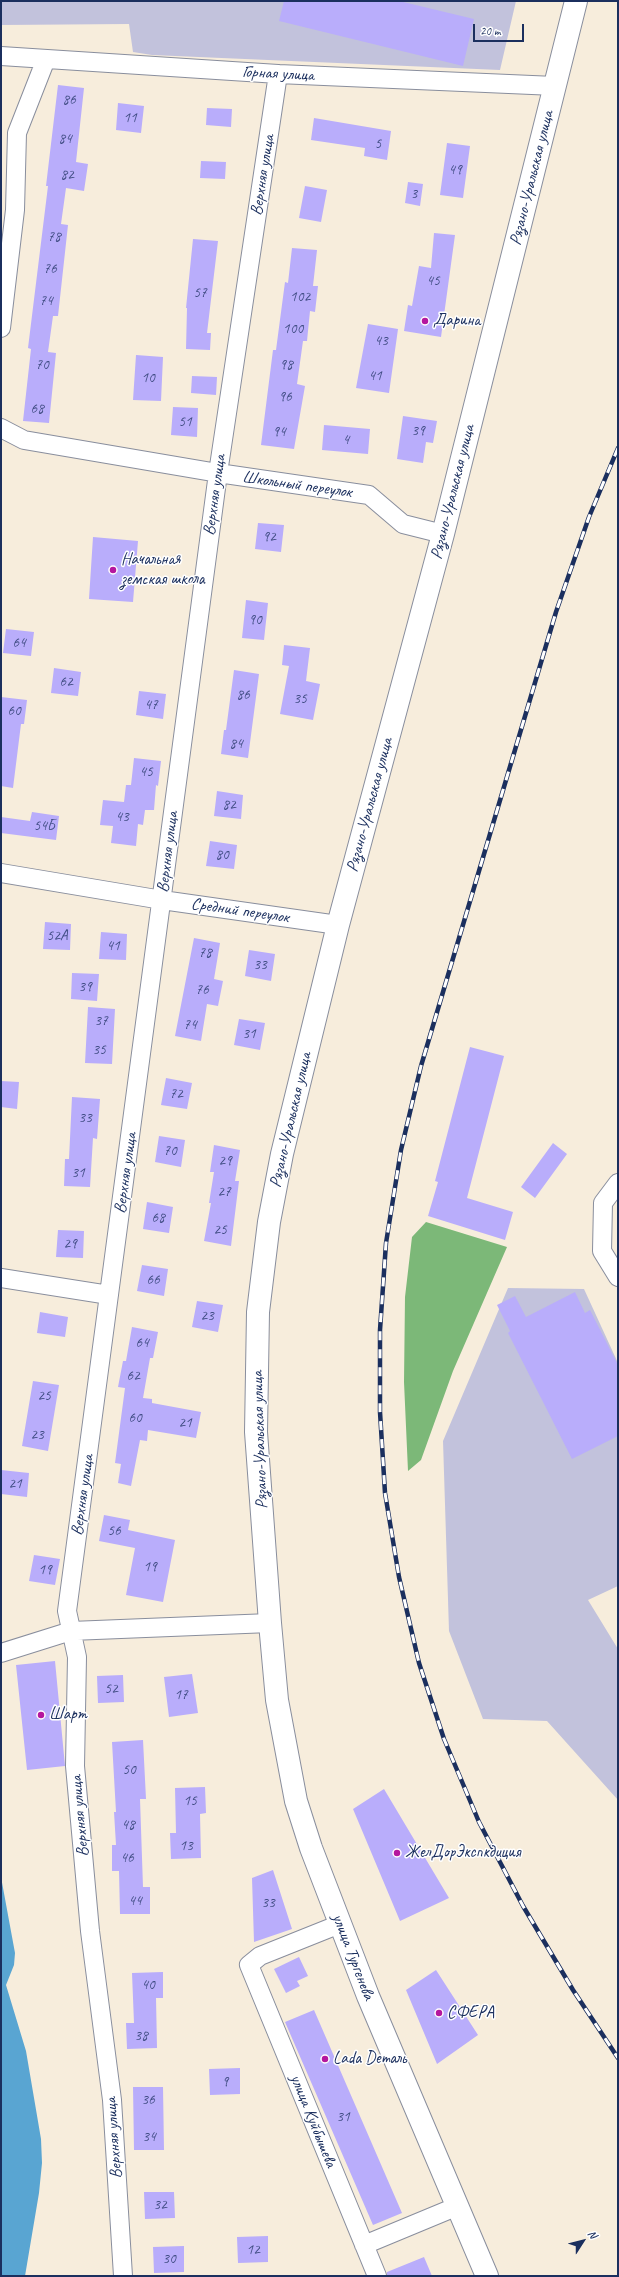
<!DOCTYPE html>
<meta charset="utf-8">
<style>
body{margin:0}
#map{position:relative;width:619px;height:2277px;overflow:hidden;background:#f7eddc;font-family:Caveat,sans-serif}
canvas{display:block}
.frame{position:absolute;inset:0;border:2px solid #1b2f5e;pointer-events:none}
.north{position:absolute;left:563px;top:2221px;width:40px;height:40px;-webkit-text-stroke:3px #fff;paint-order:stroke;rotate:54deg;font-size:11px;font-weight:700;line-height:16px;text-align:center;color:#1b2f5e}
.north::after{content:'';display:block;margin:auto;width:14px;height:18px;background:#1b2f5e;clip-path:polygon(50% 0,100% 100%,50% 72%,0 100%)}
.scale{position:absolute;left:473px;top:24px;width:51px;height:18px;box-sizing:border-box;border:2px solid #1b2f5e;border-top:0;padding-left:5px;font-size:12px;line-height:14px;white-space:nowrap;color:#1b2f5e;-webkit-text-stroke:3px #fff;paint-order:stroke}
</style>
<div id="map">
<canvas width="619" height="2277"></canvas>
<div class="frame"></div>
<div class="north">N</div>
<div class="scale">20 m</div>
</div>
<script>
const context = document.querySelector('canvas').getContext('2d');
context.lineJoin = 'round';
function paint(path, color) { context.fillStyle = color; context.fill(path, 'evenodd'); }
const toPath = rows => new Path2D(rows.map(r => 'M' + r).join(''));
function stroke(path, color, width, dash) { context.strokeStyle = color; context.lineWidth = width; context.lineCap = dash ? 'butt' : 'round'; context.setLineDash(dash || []); context.stroke(path); }
function write(font, color, halo, rows, align = 'center') {
  context.font = font + ' Caveat,sans-serif'; context.lineWidth = 3; context.setLineDash([]); context.textBaseline = 'middle'; context.strokeStyle = halo; context.fillStyle = color; for (const [text, x, y, turn = 0] of rows) {
    context.save(); context.translate(x, y); context.rotate((+turn || 0) * Math.PI / 180); context.textAlign = isNaN(turn) ? turn : align; if (halo) context.strokeText(text, 0, 0); context.fillText(text, 0, 0); context.restore();
  }
}
paint(toPath([
 [1,1,516,1,500,70,152,55,133,52,129,24,1,25],
 [508,1288,584,1289,618,1363,618,1586,588,1600,618,1649,618,1800,547,1721,483,1719,449,1631,443,1441]
]), '#c2c2dc');
paint(toPath([
 [426,1222,507,1247,453,1371,421,1460,408,1471,404,1382,405,1297,412,1237]
]), '#7cb878');
paint(toPath([
 [1,1877,15,1953,14,1965,6,1985,26,2051,41,2139,42,2163,39,2193,25,2276,1,2276]
]), '#59a5d2');
paint(toPath([
 [284,1,399,1,474,19,463,66,279,21],
 [58,85,84,88,76,162,88,164,84,191,66,188,61,224,68,225,58,316,53,316,48,352,56,353,49,423,23,421,31,349,28,348,48,186,46,186],
 [118,103,144,106,141,133,116,130],
 [207,108,232,109,231,127,206,125],
 [314,118,391,131,387,160,364,156,365,148,311,140],
 [447,143,470,146,463,198,440,195],
 [201,161,226,162,225,179,200,178],
 [408,182,423,184,420,206,405,203],
 [305,186,327,190,321,222,299,218],
 [434,233,455,235,441,337,404,331,408,305,412,306,419,266,431,268],
 [193,239,218,241,207,333,211,333,210,350,186,349,187,308,186,308],
 [292,248,317,250,313,286,318,286,315,312,310,311,307,341,303,341,297,384,305,386,294,449,261,445,273,350,276,350,285,282,288,283],
 [368,324,398,329,389,393,356,388],
 [136,355,163,357,161,401,133,400],
 [192,376,217,377,216,395,191,393],
 [173,407,198,408,197,437,171,435],
 [403,416,437,421,433,443,426,442,423,463,397,459],
 [324,425,370,429,368,454,322,450],
 [258,523,284,525,281,552,255,549],
 [93,537,138,541,133,602,89,599],
 [246,600,268,603,264,640,242,638],
 [6,629,34,632,31,656,3,653],
 [284,645,310,648,306,681,320,684,313,720,280,714,289,666,282,665],
 [54,668,81,672,78,696,51,693],
 [234,670,259,674,248,758,221,754,224,730,226,730],
 [139,691,166,694,163,719,136,715],
 [1,697,27,700,24,724,21,724,13,788,1,786],
 [134,758,161,761,158,786,156,785,154,810,145,810,143,825,138,824,136,846,111,843,113,826,100,825,103,800,124,802,126,785,131,785],
 [217,791,243,795,241,819,214,816],
 [32,812,59,816,56,840,1,833,1,817,30,821],
 [210,841,237,845,234,869,206,866],
 [45,922,71,924,70,950,43,949],
 [101,932,127,934,126,960,99,959],
 [194,938,220,943,214,979,223,981,218,1006,207,1004,201,1041,175,1036],
 [249,950,275,954,271,981,245,976],
 [72,973,99,974,97,1001,71,999],
 [88,1007,115,1009,112,1064,85,1063],
 [239,1019,265,1023,260,1050,234,1045],
 [470,1047,504,1056,467,1198,513,1212,505,1240,428,1216,438,1182,435,1181],
 [166,1078,192,1083,187,1109,161,1105],
 [1,1081,19,1082,17,1109,1,1107],
 [72,1097,100,1099,97,1139,93,1138,90,1187,64,1186,65,1159,69,1159],
 [159,1136,185,1140,181,1167,155,1162],
 [553,1143,567,1154,535,1198,521,1187],
 [214,1145,240,1150,235,1181,239,1181,231,1246,204,1241,211,1203,209,1203,214,1172,210,1172],
 [147,1202,173,1207,169,1233,143,1229],
 [58,1230,84,1231,83,1258,56,1257],
 [142,1265,168,1269,164,1296,137,1291],
 [575,1292,585,1313,590,1310,618,1365,618,1436,572,1459,508,1333,510,1331,497,1305,515,1296,526,1317],
 [197,1301,223,1305,218,1332,192,1327],
 [40,1312,68,1317,65,1337,37,1333],
 [132,1327,158,1332,153,1358,150,1358,143,1398,152,1399,152,1403,201,1412,196,1438,148,1430,147,1441,140,1440,131,1486,118,1483,121,1464,115,1463,125,1388,118,1387,123,1361,126,1361],
 [33,1381,59,1385,48,1451,22,1446],
 [1,1470,29,1473,27,1497,1,1494],
 [104,1515,130,1520,128,1530,175,1540,163,1602,126,1595,135,1548,99,1541],
 [34,1555,60,1559,55,1585,29,1581],
 [55,1661,65,1766,27,1770,16,1665],
 [192,1674,198,1713,169,1717,164,1677],
 [123,1675,124,1702,98,1703,97,1676],
 [143,1740,146,1799,140,1799,143,1887,150,1887,150,1914,120,1914,119,1871,112,1871,112,1845,116,1845,114,1812,116,1812,112,1742],
 [205,1787,206,1813,200,1814,201,1858,171,1859,170,1833,176,1833,175,1788],
 [384,1789,449,1898,400,1921,353,1809],
 [273,1870,292,1929,254,1942,252,1878],
 [299,1957,308,1976,297,1981,300,1986,286,1993,274,1969],
 [436,1970,478,2035,437,2064,406,1990],
 [163,1972,163,1998,156,1998,157,2048,127,2049,126,2023,134,2023,132,1973],
 [314,2010,402,2213,373,2225,285,2022],
 [240,2068,240,2094,210,2095,209,2069],
 [133,2087,163,2087,164,2150,134,2150],
 [144,2192,174,2192,175,2218,145,2219],
 [268,2236,268,2262,238,2263,237,2237],
 [184,2246,184,2272,154,2273,153,2247],
 [424,2257,432,2276,387,2276,387,2272]
]), '#b9adfb');
const minor = toPath([
 [1,56,278,74,555,86],
 [1,328,15,210,17,133,46,59],
 [1,428,24,440,218,473,369,495,403,524,443,534],
 [1,873,162,900,338,925],
 [618,1183,603,1203,602,1251,618,1277],
 [1,1278,109,1295],
 [1,1653,71,1631,270,1623],
 [340,1924,260,1956,249,1965,377,2276],
 [364,2245,458,2206],
 [123,2276,112,2100,90,1931,75,1766,77,1657,67,1611,218,473,278,74]
]);
const major = toPath([
 [487,2276,368,1996,311,1848,296,1801,277,1700,270,1623,256,1432,258,1312,269,1222,282,1154,338,925,443,534,576,1]
]);
stroke(minor, '#898e9d', 20);
stroke(major, '#898e9d', 24);
stroke(minor, '#fff', 18);
stroke(major, '#fff', 22);
const rail = toPath([
 [618,448,589,517,556,612,421,1066,401,1150,386,1243,380,1330,380,1412,385,1493,399,1577,419,1663,444,1739,479,1822,523,1906,573,1990,618,2058]
]);
stroke(rail, '#1b2f5e', 4.5);
stroke(rail, '#fff', 3, [9]);
for (const [x, y, r, color] of [
 [425,321,4,"#b5179e"],
 [113,570,4,"#b5179e"],
 [41,1715,4,"#b5179e"],
 [397,1853,4,"#b5179e"],
 [439,2013,4,"#b5179e"],
 [325,2059,4,"#b5179e"]
]) { const dot = new Path2D(); dot.arc(x, y, r, 0, 2 * Math.PI); context.fillStyle = color; context.fill(dot); stroke(dot, '#fff', 1.5); }
write('15px', '#424e85', null, [
 ["86",69,100],
 ["11",130,118],
 ["84",65,139],
 ["5",378,144],
 ["49",455,170],
 ["82",67,175],
 ["3",414,194],
 ["78",54,237],
 ["76",50,269],
 ["45",433,281],
 ["57",200,293],
 ["102",300,297],
 ["74",46,301],
 ["100",293,329],
 ["43",381,341],
 ["70",42,365],
 ["98",286,365],
 ["41",375,376],
 ["10",148,378],
 ["96",285,397],
 ["68",37,409],
 ["51",185,422],
 ["39",418,431],
 ["94",279,432],
 ["4",346,440],
 ["92",269,537],
 ["90",255,620],
 ["64",19,643],
 ["62",66,682],
 ["86",243,695],
 ["35",300,699],
 ["47",151,705],
 ["60",14,711],
 ["84",236,744],
 ["45",146,772],
 ["82",229,805],
 ["43",122,817],
 ["54Б",44,826],
 ["80",222,855],
 ["52А",57,936],
 ["41",113,946],
 ["78",205,953],
 ["33",260,965],
 ["39",85,987],
 ["76",202,990],
 ["37",101,1021],
 ["74",190,1025],
 ["31",249,1034],
 ["35",99,1050],
 ["72",176,1094],
 ["33",85,1118],
 ["70",170,1151],
 ["29",225,1161],
 ["31",78,1173],
 ["27",224,1192],
 ["68",158,1218],
 ["25",220,1230],
 ["29",70,1244],
 ["66",153,1280],
 ["23",207,1316],
 ["64",142,1343],
 ["62",133,1376],
 ["25",44,1396],
 ["60",135,1418],
 ["21",185,1423],
 ["23",37,1435],
 ["21",15,1484],
 ["56",114,1531],
 ["19",150,1567],
 ["19",45,1570],
 ["52",111,1689],
 ["17",181,1695],
 ["50",129,1770],
 ["15",190,1801],
 ["48",128,1825],
 ["13",186,1846],
 ["46",127,1858],
 ["44",135,1901],
 ["33",268,1903],
 ["40",148,1985],
 ["38",141,2036],
 ["9",225,2082],
 ["36",148,2100],
 ["31",343,2117],
 ["34",149,2137],
 ["32",160,2205],
 ["12",253,2250],
 ["30",169,2259]
]);
write('17px', '#1b2f5e', '#fff', [
 ["Горная улица",278,74,3],
 ["Верхняя улица",263,175,-81],
 ["Рязано-Уральская улица",532,178,-76],
 ["Школьный переулок",297,485,8],
 ["Рязано-Уральская улица",453,492,-76],
 ["Верхняя улица",215,495,-82],
 ["Рязано-Уральская улица",370,805,-75],
 ["Верхняя улица",168,852,-83],
 ["Средний переулок",240,911,8],
 ["Рязано-Уральская улица",291,1120,-77],
 ["Верхняя улица",126,1173,-82],
 ["Рязано-Уральская улица",260,1440,-92],
 ["Верхняя улица",83,1495,-82],
 ["Верхняя улица",80,1816,-95],
 ["улица Тургенева",353,1957,69],
 ["улица Куйбышева",313,2121,68],
 ["Верхняя улица",114,2138,-94]
]);
write('17px', '#1b2f5e', '#fff', [
 ["Дарина",433,321],
 ["Начальная",121,560],
 ["земская школа",121,580],
 ["Шарт",49,1715],
 ["ЖелДорЭкспкдиция",405,1853],
 ["СФЕРА",447,2013],
 ["Lada Dеталь",333,2059]
], 'left');
</script>
